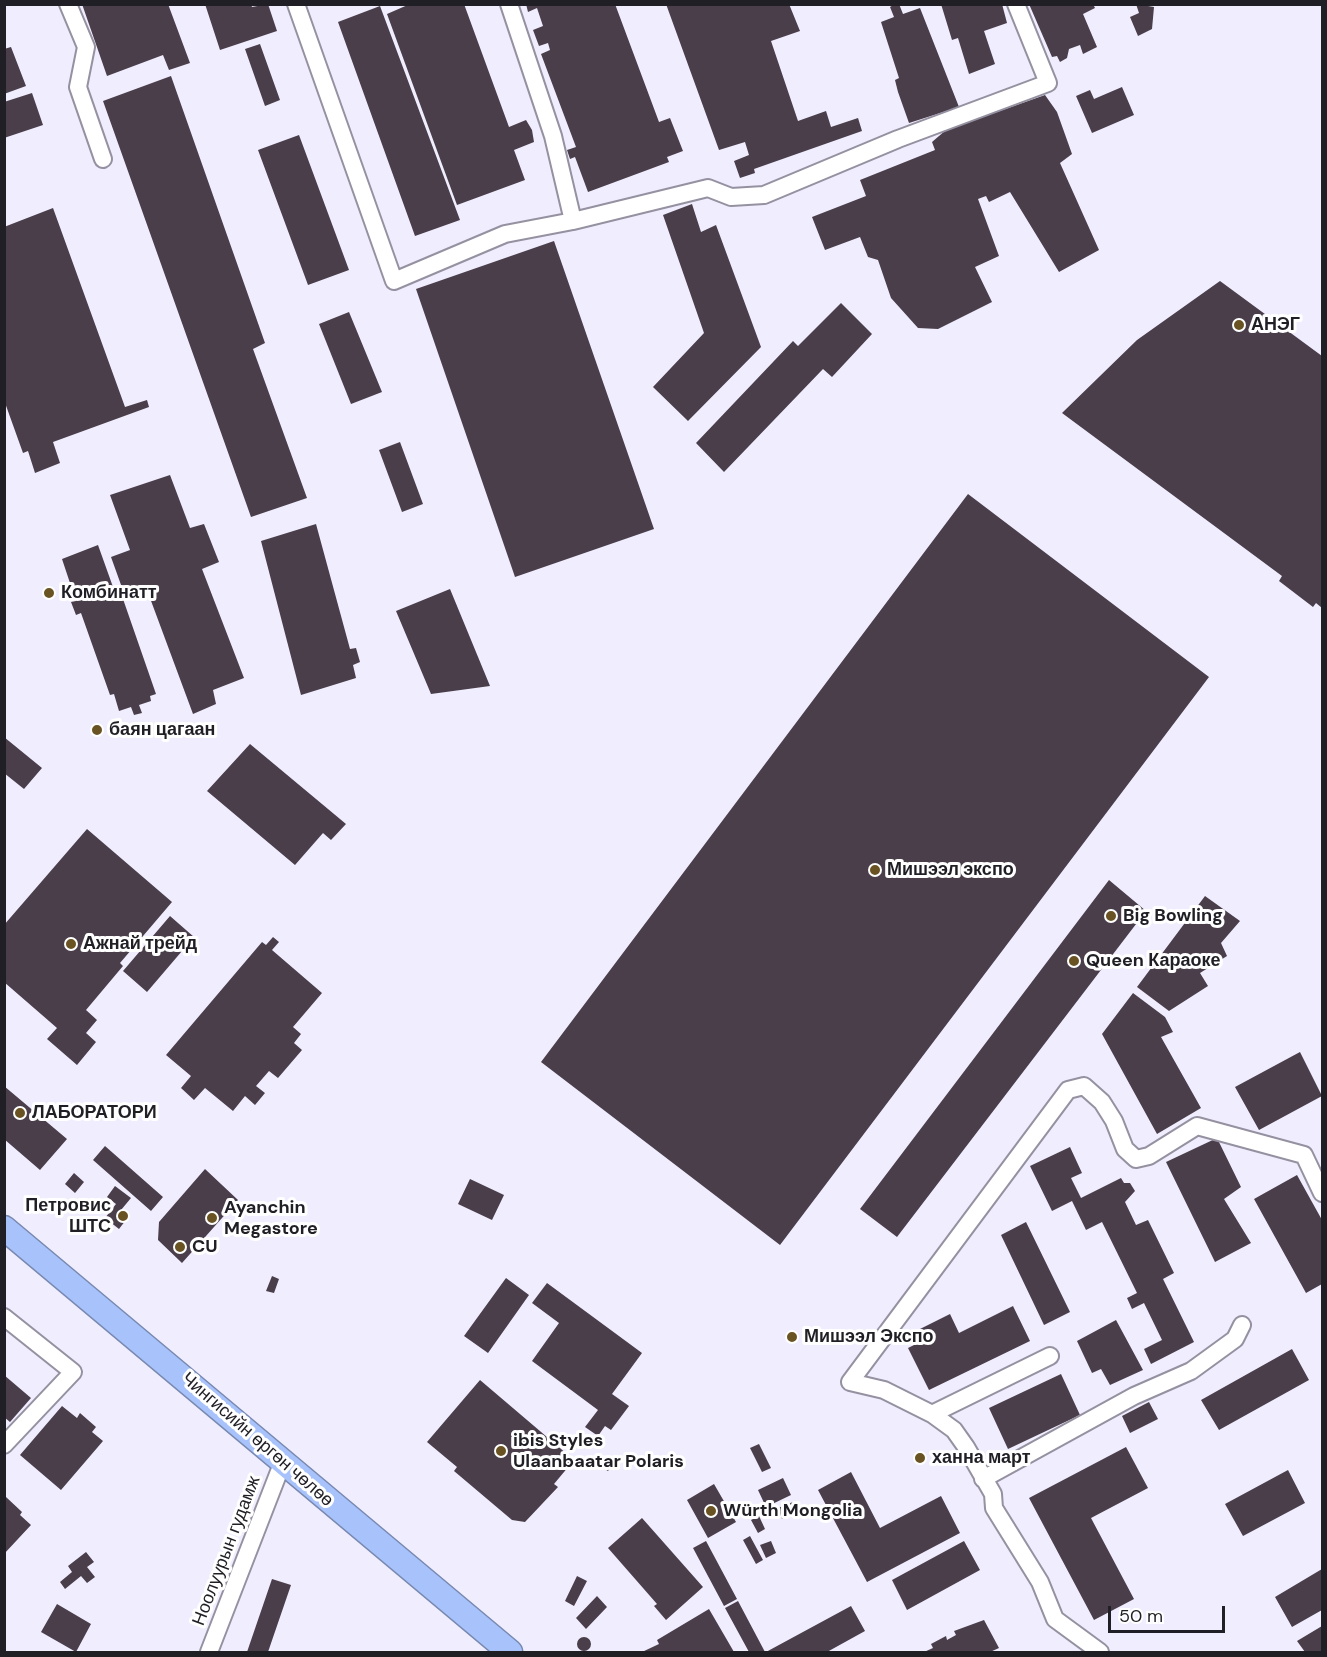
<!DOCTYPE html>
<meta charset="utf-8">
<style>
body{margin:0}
#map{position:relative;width:1327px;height:1657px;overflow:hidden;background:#f0edfe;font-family:"DM Sans",sans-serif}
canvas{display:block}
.frame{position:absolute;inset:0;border:6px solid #201f25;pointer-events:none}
.scale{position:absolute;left:1108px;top:1606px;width:117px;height:27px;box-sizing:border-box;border:3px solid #201f25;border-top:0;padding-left:8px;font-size:18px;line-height:21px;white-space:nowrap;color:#201f25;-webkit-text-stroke:4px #fff;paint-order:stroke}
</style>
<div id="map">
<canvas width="1327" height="1657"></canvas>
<div class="frame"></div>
<div class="scale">50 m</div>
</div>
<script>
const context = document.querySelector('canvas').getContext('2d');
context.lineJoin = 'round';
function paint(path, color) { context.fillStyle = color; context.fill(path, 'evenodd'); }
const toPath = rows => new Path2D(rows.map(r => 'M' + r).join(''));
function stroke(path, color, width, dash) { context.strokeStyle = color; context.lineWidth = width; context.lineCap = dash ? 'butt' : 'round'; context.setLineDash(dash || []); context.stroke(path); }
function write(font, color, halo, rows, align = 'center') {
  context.font = font + ' "DM Sans",sans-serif'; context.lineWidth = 6; context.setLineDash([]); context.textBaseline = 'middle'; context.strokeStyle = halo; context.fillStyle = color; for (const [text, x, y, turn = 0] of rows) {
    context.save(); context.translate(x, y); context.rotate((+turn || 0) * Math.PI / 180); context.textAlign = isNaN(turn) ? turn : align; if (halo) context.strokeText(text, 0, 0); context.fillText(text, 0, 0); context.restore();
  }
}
paint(toPath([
 [82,4,168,4,190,63,169,70,163,55,107,76],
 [205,4,251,4,252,7,268,4,277,31,220,50],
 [410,4,464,4,509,127,526,120,532,130,534,142,514,150,525,180,457,205,387,14],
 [526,4,615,4,659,122,670,118,683,151,667,157,669,162,588,192,575,157,570,159,567,150,576,147,541,54,550,50,548,43,539,46,533,30,543,26,537,8,528,12],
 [666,4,789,4,800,31,771,41,798,121,826,111,831,127,858,118,862,131,754,169,755,173,740,178,734,161,749,155,745,142,719,150],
 [895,4,899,4,903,14,920,8,959,107,909,123,898,92,895,80,899,78,881,22,894,17,890,7],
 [941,4,1002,4,1007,23,984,31,995,64,969,74,958,38,952,40],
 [1029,4,1093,4,1095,8,1083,14,1097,47,1083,54,1080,45,1069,49,1067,58,1060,62,1057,56,1052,57],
 [1136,4,1154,7,1152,29,1138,36,1130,17,1139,13],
 [380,6,460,220,415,236,338,22],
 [260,44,280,100,265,106,245,49],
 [11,47,26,86,4,94,4,49],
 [171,76,265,343,253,349,307,498,251,517,103,101],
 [1122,87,1134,115,1092,133,1076,96,1090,90,1094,99],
 [32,93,43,125,4,138,4,102],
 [1045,95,1057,112,1072,154,1060,163,1099,250,1059,272,1010,192,989,202,986,196,978,199,999,256,975,267,992,302,938,329,918,328,891,298,878,260,868,257,860,237,825,250,812,217,866,196,860,180,935,150,932,142,946,130],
 [299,135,349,270,308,285,258,150],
 [692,204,701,232,716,225,761,347,688,421,653,387,704,333,663,215],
 [53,208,125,407,147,400,149,407,53,442,60,463,35,473,28,451,23,453,4,400,4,227],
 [554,241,654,529,515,577,416,289],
 [1220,281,1322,356,1322,608,1316,603,1313,607,1279,581,1282,576,1062,413,1137,340],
 [841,303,872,334,832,377,823,369,724,472,696,443,793,341,798,346],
 [349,312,382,392,351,404,319,324],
 [400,442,423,504,402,512,379,450],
 [170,475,190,528,204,524,219,562,202,569,244,678,213,690,216,704,193,714,147,590,125,596,111,557,130,550,110,495],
 [968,494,1209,677,780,1245,541,1062],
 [316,524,350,649,356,648,360,662,353,665,356,678,301,695,261,541],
 [98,545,118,601,123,599,156,694,150,696,151,701,139,705,142,713,134,715,131,707,119,711,114,694,110,695,81,613,76,615,71,602,76,601,62,559],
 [450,589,490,686,431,694,396,611],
 [4,737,42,768,24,789,4,773],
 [250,744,346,824,331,840,323,833,295,865,207,791],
 [87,829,172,902,120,963,123,966,86,1010,97,1020,86,1033,96,1042,77,1065,47,1039,57,1028,4,982,4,925],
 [1109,880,1146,911,897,1237,860,1209],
 [1205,896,1240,921,1221,943,1227,956,1200,973,1208,986,1169,1011,1137,987],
 [170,916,194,937,147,992,123,971],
 [273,937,279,942,272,950,322,993,293,1027,301,1034,294,1043,302,1050,278,1078,269,1071,256,1086,265,1093,255,1105,245,1096,233,1111,205,1088,194,1100,181,1088,191,1076,166,1055,262,942,266,945],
 [1133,993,1165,1017,1173,1032,1161,1037,1201,1108,1157,1134,1102,1034],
 [1300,1052,1322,1096,1259,1130,1235,1087],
 [4,1086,67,1139,40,1170,4,1139],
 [1217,1138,1241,1187,1224,1199,1251,1243,1215,1262,1166,1162],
 [105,1146,163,1197,151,1211,93,1160],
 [1070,1147,1082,1173,1071,1178,1081,1198,1121,1178,1124,1183,1130,1183,1135,1191,1125,1202,1136,1225,1148,1220,1174,1273,1163,1279,1194,1342,1151,1364,1144,1349,1162,1340,1144,1303,1132,1309,1127,1298,1137,1293,1102,1222,1086,1230,1072,1201,1052,1211,1030,1166],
 [205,1169,238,1200,182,1263,158,1240,159,1222],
 [74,1173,84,1182,75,1193,65,1184],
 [1297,1175,1322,1220,1322,1284,1306,1293,1254,1199],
 [470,1179,504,1195,492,1220,458,1204],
 [115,1186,131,1198,121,1210,129,1216,119,1229,105,1218,116,1204,107,1197],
 [1026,1222,1070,1312,1044,1325,1001,1235],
 [272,1276,279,1279,274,1293,266,1291],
 [506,1278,529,1295,488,1353,464,1336],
 [547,1283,642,1353,612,1394,629,1406,611,1430,605,1426,598,1436,585,1427,598,1410,532,1361,559,1323,532,1303],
 [1013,1306,1030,1341,929,1390,908,1348,914,1345,908,1335,950,1314,959,1333],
 [1116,1320,1143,1370,1110,1385,1101,1369,1092,1373,1077,1341],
 [1292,1349,1309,1380,1219,1430,1201,1400],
 [1061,1374,1080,1415,1008,1449,989,1408],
 [4,1375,31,1398,10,1422,4,1417],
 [480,1380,574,1460,554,1484,558,1487,525,1522,512,1520,454,1471,457,1467,427,1442],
 [1149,1402,1158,1419,1130,1433,1122,1416],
 [62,1406,77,1418,80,1413,96,1427,92,1432,103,1441,61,1490,20,1455],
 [759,1444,771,1468,762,1472,750,1448],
 [1126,1447,1148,1488,1091,1518,1134,1599,1094,1620,1029,1498],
 [605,1460,612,1465,608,1471,600,1466],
 [1288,1470,1305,1503,1243,1536,1225,1504],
 [851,1472,880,1528,941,1496,960,1533,867,1582,818,1490],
 [783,1478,791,1495,766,1507,758,1490],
 [714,1484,736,1522,708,1538,687,1500],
 [6,1497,22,1512,20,1515,31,1525,4,1554],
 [793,1502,798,1512,782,1519,778,1508],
 [759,1516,765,1529,758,1533,751,1520],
 [642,1518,703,1587,666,1620,654,1606,657,1604,608,1548],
 [750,1536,763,1560,756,1564,743,1540],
 [706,1541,737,1599,724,1606,693,1548],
 [771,1541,776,1553,766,1558,760,1545],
 [964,1541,980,1570,907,1610,892,1580],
 [86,1552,94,1562,87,1567,95,1577,87,1583,81,1576,65,1589,60,1582,72,1572,68,1566],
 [1322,1569,1322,1610,1292,1627,1275,1597],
 [577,1576,587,1581,574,1606,565,1601],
 [272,1579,291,1585,268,1652,247,1652],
 [597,1596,607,1607,586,1629,576,1618],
 [738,1601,765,1652,749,1652,725,1608],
 [57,1604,91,1624,76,1652,41,1632],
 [851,1606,865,1631,827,1652,766,1652],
 [709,1609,734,1652,642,1652,659,1644,657,1640],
 [984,1620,999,1648,990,1652,924,1652,933,1648,931,1644,946,1636,947,1640,956,1635,954,1631],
 [1322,1626,1322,1652,1305,1652,1297,1641],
 '577 1644a7 7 0 1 1 14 0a7 7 0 1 1-14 0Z'
]), '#493e49');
const minor = toPath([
 [68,4,86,47,78,87,103,159],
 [296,4,394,281,505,234,573,221,708,188,731,197,764,195,898,139,1048,83,1016,4],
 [509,4,553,136,573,221],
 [4,1317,73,1372,4,1445],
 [1050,1356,932,1414,954,1430,966,1447,993,1494,994,1508,1040,1582,1055,1619,1100,1652],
 [932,1414,884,1390,850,1382,1068,1090,1084,1086,1102,1102,1114,1121,1125,1149,1136,1159,1149,1156,1197,1126,1304,1155,1322,1193],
 [983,1479,1134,1396,1191,1371,1235,1339,1242,1325],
 [209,1652,282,1464]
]);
const highway = toPath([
 [4,1228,510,1652]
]);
stroke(minor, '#9591a1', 20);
stroke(highway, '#7889b0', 27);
stroke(minor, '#fff', 16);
stroke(highway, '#a8c2fb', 24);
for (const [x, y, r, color] of [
 [1239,325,6,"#695323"],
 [49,593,6,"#695323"],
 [97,730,6,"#695323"],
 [875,870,6,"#695323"],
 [1111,916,6,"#695323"],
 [71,944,6,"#695323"],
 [1074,961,6,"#695323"],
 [20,1113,6,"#695323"],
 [123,1216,6,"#695323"],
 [212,1218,6,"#695323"],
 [180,1247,6,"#695323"],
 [792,1337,6,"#695323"],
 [501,1451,6,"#695323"],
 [920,1458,6,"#695323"],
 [711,1511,6,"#695323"]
]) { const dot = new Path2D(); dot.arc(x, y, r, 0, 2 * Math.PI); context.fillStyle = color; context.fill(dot); stroke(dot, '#fff', 2); }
write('bold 18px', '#201f25', '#fff', [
 ["АНЭГ",1251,325],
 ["Комбинатт",61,593],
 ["баян цагаан",109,730],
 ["Мишээл экспо",887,870],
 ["Big Bowling",1123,916],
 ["Ажнай трейд",83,944],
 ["Queen Караоке",1086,961],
 ["ЛАБОРАТОРИ",32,1113],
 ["Петровис",111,1206,"right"],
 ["ШТС",111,1227,"right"],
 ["Ayanchin",224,1208],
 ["Megastore",224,1229],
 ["CU",192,1247],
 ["Мишээл Экспо",804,1337],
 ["ibis Styles",513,1441],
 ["Ulaanbaatar Polaris",513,1462],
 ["ханна март",932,1458],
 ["Würth Mongolia",723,1511]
], 'left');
write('18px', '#201f25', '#fff', [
 ["Чингисийн өргөн чөлөө",257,1440,41],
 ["Ноолуурын гудамж",227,1551,-69]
]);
</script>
